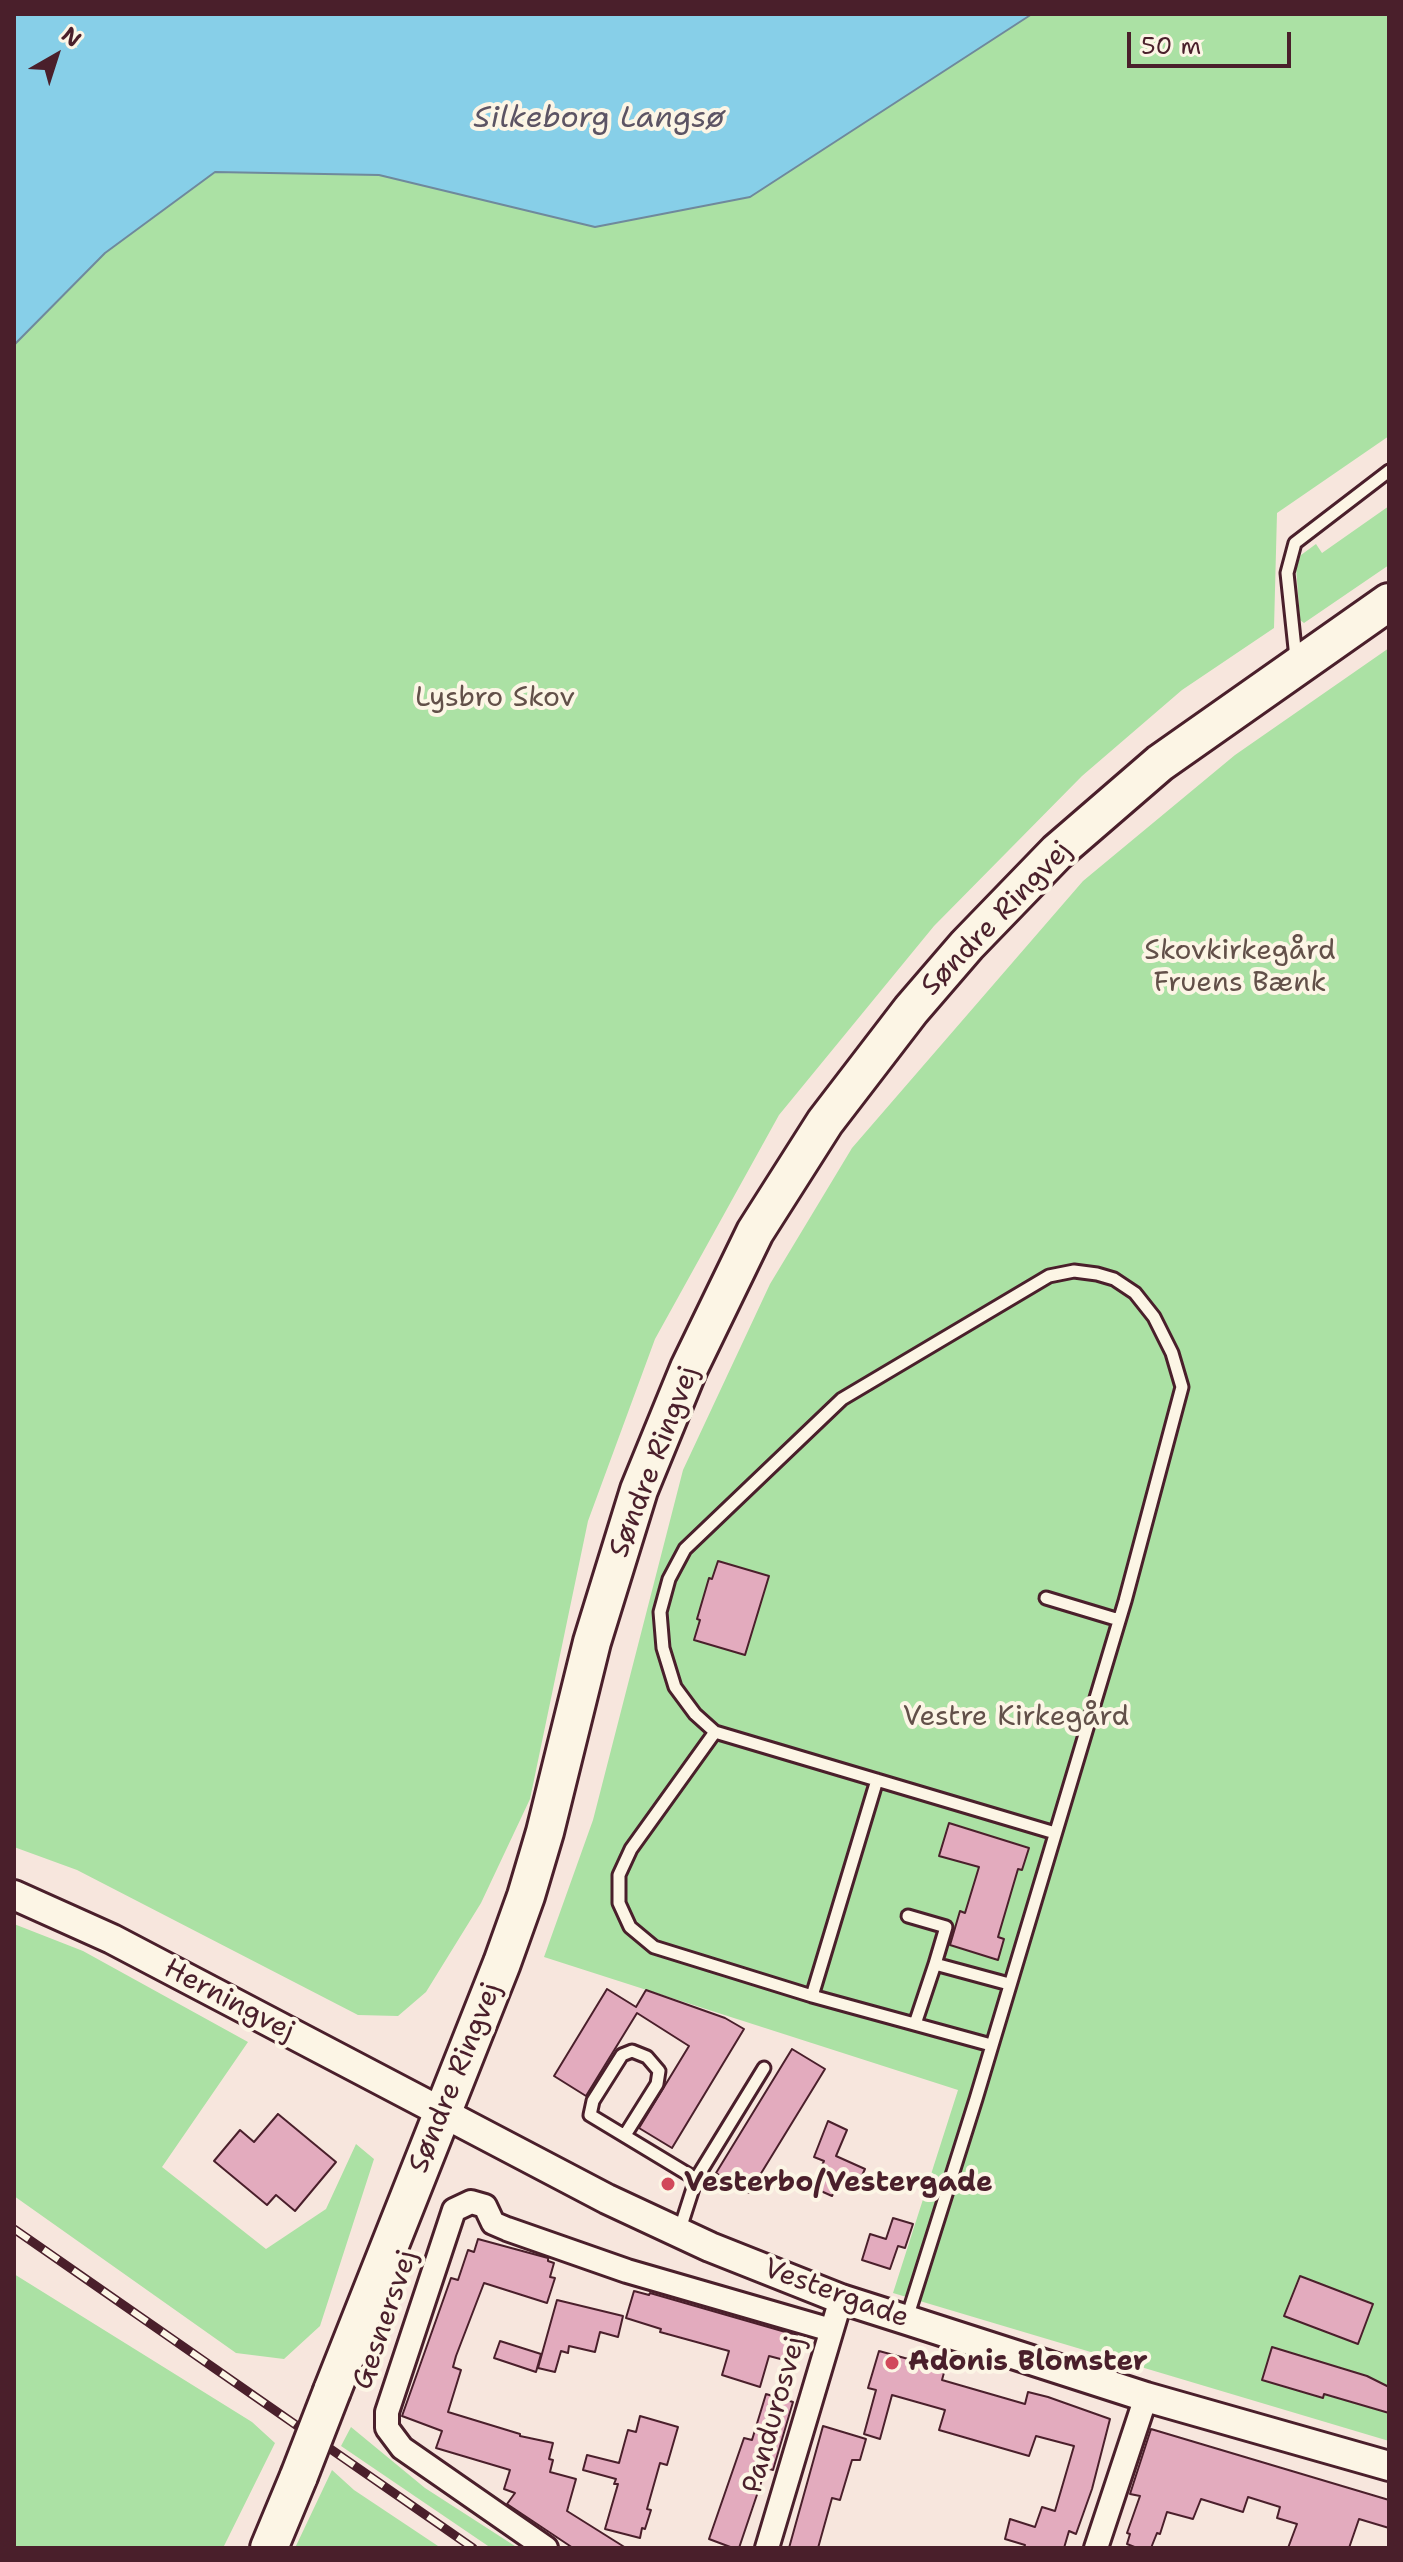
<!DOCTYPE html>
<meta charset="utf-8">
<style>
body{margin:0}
#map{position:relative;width:1403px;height:2562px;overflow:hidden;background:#f7e6dd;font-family:"Shantell Sans",sans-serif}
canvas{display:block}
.frame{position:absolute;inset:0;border:16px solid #4a1f2b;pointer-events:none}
.north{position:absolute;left:16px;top:16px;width:80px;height:80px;-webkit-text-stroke:6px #fcf5e5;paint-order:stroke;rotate:39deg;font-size:22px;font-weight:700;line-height:32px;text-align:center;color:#4a1f2b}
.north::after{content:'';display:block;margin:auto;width:28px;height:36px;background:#4a1f2b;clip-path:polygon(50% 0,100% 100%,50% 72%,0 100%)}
.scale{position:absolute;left:1127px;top:32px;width:164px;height:36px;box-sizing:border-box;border:4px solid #4a1f2b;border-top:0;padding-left:10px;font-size:24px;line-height:28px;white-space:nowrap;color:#4a1f2b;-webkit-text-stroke:6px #fcf5e5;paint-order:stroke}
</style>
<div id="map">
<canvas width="1403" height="2562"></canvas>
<div class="frame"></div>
<div class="north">N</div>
<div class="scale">50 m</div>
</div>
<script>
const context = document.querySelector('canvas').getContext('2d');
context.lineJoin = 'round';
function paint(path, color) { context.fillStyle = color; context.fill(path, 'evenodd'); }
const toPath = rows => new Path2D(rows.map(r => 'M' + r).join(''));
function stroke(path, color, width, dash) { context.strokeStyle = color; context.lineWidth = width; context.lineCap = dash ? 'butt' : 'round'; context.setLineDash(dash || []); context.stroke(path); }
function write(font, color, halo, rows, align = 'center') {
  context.font = font + ' "Shantell Sans",sans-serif'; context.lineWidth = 8; context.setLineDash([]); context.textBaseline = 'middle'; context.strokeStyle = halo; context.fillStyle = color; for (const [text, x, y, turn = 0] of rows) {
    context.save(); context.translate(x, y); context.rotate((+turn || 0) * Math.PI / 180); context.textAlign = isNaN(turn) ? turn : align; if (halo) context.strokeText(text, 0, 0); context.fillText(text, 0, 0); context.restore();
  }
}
paint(toPath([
 [1032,14,1389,14,1389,436,1277,513,1274,628,1182,690,1082,776,934,926,779,1115,655,1339,588,1521,530,1799,481,1903,426,1992,398,2016,358,2015,77,1870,14,1847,14,345,105,253,215,172,379,175,596,226,750,197],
 [1389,506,1389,565,1304,623,1300,620,1296,567,1301,555,1316,544,1322,553],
 [1389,648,1389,2441,893,2293,958,2090,544,1957,593,1820,683,1470,770,1284,852,1148,1083,881,1235,755],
 [14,1924,83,1951,248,2042,162,2167,266,2249,326,2209,356,2144,374,2159,320,2326,284,2359,236,2353,14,2196],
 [14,2274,252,2422,275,2443,223,2548,14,2548],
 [351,2427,425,2488,518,2548,491,2548,341,2446],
 [332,2470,354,2490,441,2548,295,2548]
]), '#abe1a4');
const water = toPath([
 [14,14,1032,14,750,197,595,227,379,175,215,172,105,253,14,345,14,14]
]);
paint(water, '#87cfe8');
stroke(water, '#6f899c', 2);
const building = toPath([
 [718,1561,769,1576,745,1655,694,1640,700,1620,697,1619,709,1578,712,1579,718,1561],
 [949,1823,1029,1848,1022,1870,1018,1869,998,1937,1004,1939,998,1960,950,1945,960,1911,965,1913,979,1867,939,1856,949,1823],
 [607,1989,636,2007,646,1990,725,2018,744,2029,672,2148,639,2128,689,2046,637,2013,586,2096,554,2076,607,1989],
 [792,2049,825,2069,749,2193,716,2173,792,2049],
 [278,2114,336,2162,295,2211,276,2195,267,2205,214,2161,240,2130,254,2142,278,2114],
 [828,2121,847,2130,836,2156,865,2169,854,2193,837,2185,832,2196,812,2187,824,2161,814,2157,828,2121],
 [893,2218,913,2224,905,2248,898,2246,890,2269,862,2260,870,2234,886,2239,893,2218],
 [478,2239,548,2258,548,2261,554,2263,550,2277,555,2278,547,2303,484,2283,456,2356,453,2367,461,2370,448,2412,520,2434,520,2436,553,2443,549,2459,553,2460,550,2472,576,2479,567,2511,626,2548,573,2548,507,2504,515,2493,504,2489,510,2470,436,2448,442,2431,402,2416,451,2278,458,2280,468,2250,474,2252,478,2239],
 [1300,2276,1373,2304,1358,2344,1284,2316,1300,2276],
 [634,2291,649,2295,650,2293,796,2335,799,2338,792,2362,769,2356,760,2387,722,2375,729,2351,660,2332,661,2329,626,2318,634,2291],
 [557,2300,623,2316,618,2337,600,2332,595,2352,569,2346,568,2353,561,2351,555,2372,538,2368,557,2300],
 [500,2341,541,2354,536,2372,494,2358,500,2341],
 [1272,2347,1367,2376,1389,2387,1389,2413,1324,2394,1323,2398,1262,2380,1272,2347],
 [879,2351,945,2369,942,2380,1025,2404,1028,2392,1048,2397,1110,2419,1092,2489,1076,2534,1069,2531,1064,2548,1024,2548,1025,2545,1005,2539,1010,2519,1035,2527,1042,2507,1055,2511,1074,2446,1036,2436,1029,2456,939,2430,945,2410,892,2395,880,2439,864,2434,876,2390,868,2388,879,2351],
 [766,2394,793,2402,773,2470,766,2468,739,2548,733,2548,709,2539,744,2438,752,2440,766,2394],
 [640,2416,678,2427,667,2465,660,2463,647,2509,651,2510,645,2529,642,2528,640,2538,605,2529,618,2484,614,2484,616,2479,583,2470,587,2455,619,2463,628,2430,636,2432,640,2416],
 [823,2426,866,2439,860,2460,852,2460,840,2500,832,2498,818,2548,789,2548,823,2426],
 [1151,2429,1389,2500,1389,2528,1359,2519,1349,2548,1288,2548,1297,2524,1277,2518,1280,2507,1248,2497,1243,2512,1201,2499,1193,2519,1167,2512,1160,2534,1157,2533,1151,2548,1137,2548,1127,2544,1130,2534,1127,2533,1140,2496,1130,2494,1151,2429]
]);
paint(building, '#e3abbe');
stroke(building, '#4a1f2b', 2);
const service = toPath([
 [1296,658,1287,573,1295,543,1389,471],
 [1046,1598,1119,1620],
 [715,1732,631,1849,619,1875,619,1903,630,1927,654,1947,812,1996,991,2045],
 [908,1916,946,1927,935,1964,1009,1984],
 [812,1996,877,1780],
 [915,2024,935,1964],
 [625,2135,657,2084,659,2071,647,2057,632,2051,622,2055,593,2101,590,2115,696,2179,764,2068],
 [679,2232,696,2179],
 [907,2318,976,2099,1125,1601,1182,1387,1172,1353,1154,1317,1135,1293,1114,1279,1097,1274,1074,1271,1049,1276,842,1399,685,1549,669,1579,660,1612,663,1648,675,1687,695,1714,715,1732,1055,1833]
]);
const minor = toPath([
 [546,2548,402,2448,387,2428,387,2412,454,2210,471,2202,485,2206,493,2223,507,2229,627,2271,831,2330],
 [767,2548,841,2299],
 [1096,2548,1146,2397]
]);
const tertiary = toPath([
 [14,1895,112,1939,607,2199,710,2247,841,2299,907,2320,1146,2397,1389,2466]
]);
const primary = toPath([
 [332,2391,502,1963,526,1896,545,1832,592,1642,639,1490,689,1368,755,1232,825,1122,911,1010,967,945,1057,852,1160,763,1389,602],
 [269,2548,299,2476]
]);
stroke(service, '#4a1f2b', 17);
stroke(minor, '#4a1f2b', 28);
stroke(tertiary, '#4a1f2b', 34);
stroke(primary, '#4a1f2b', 42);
stroke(service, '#fcf5e5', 11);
stroke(minor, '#fcf5e5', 22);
stroke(tertiary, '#fcf5e5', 28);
stroke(primary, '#fcf5e5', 36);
const rail = toPath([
 [14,2229,473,2548]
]);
stroke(rail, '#4a1f2b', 9);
stroke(rail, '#fcf5e5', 6, [18]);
const primaryBridge = toPath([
 [299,2476,332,2391]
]);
stroke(primaryBridge, '#4a1f2b', 42, []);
stroke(primaryBridge, '#fcf5e5', 36);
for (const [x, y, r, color] of [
 [668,2184,8,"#d1495b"],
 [892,2363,8,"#d1495b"]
]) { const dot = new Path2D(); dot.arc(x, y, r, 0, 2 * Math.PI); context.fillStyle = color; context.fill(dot); stroke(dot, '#fcf5e5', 3); }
write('28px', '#625049', '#fcf5e5', [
 ["Lysbro Skov",495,699],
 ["Skovkirkegård",1240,952],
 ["Fruens Bænk",1240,984],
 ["Vestre Kirkegård",1016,1718]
]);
write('28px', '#4a1f2b', '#fcf5e5', [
 ["Søndre Ringvej",997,919,-46],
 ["Søndre Ringvej",655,1462,-69],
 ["Herningvej",229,2001,28],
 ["Søndre Ringvej",456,2078,-68],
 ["Vestergade",836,2294,20],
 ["Gesnersvej",386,2320,-71],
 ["Pandurosvej",775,2415,-74]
]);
write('bold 28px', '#4a1f2b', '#fcf5e5', [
 ["Vesterbo/Vestergade",684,2184],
 ["Adonis Blomster",908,2363]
], 'left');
write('italic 30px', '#5c5464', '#fcf5e5', [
 ["Silkeborg Langsø",599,119]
]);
</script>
